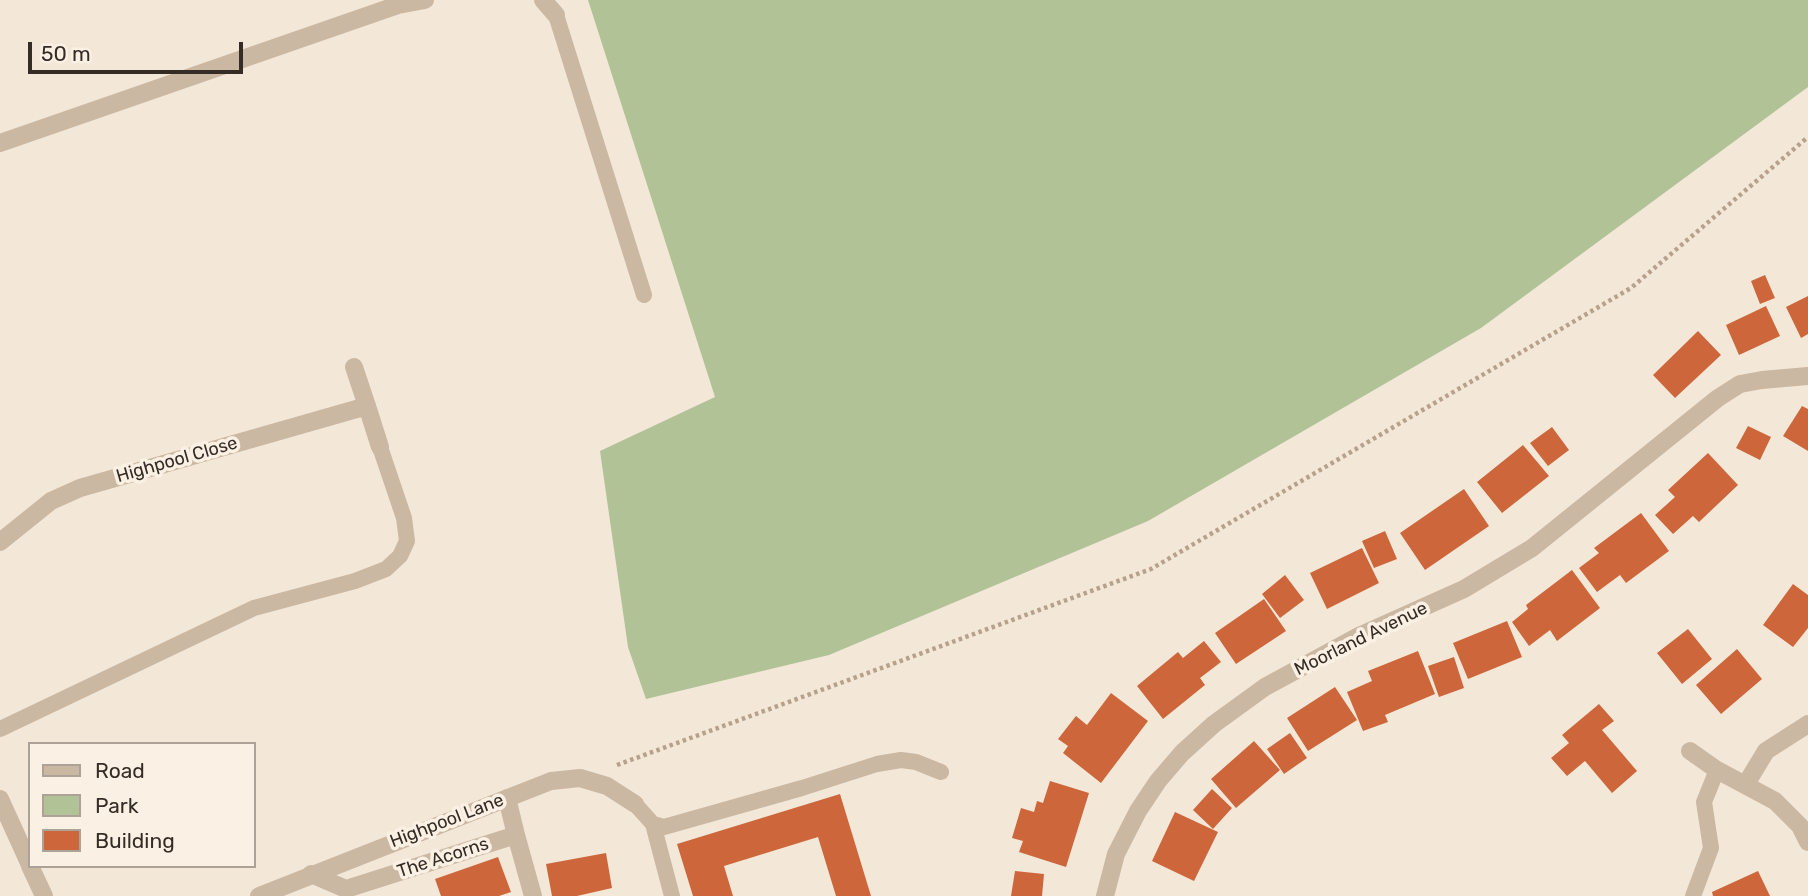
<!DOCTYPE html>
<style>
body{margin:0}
#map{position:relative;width:1808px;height:896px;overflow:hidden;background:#f3e7d8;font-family:Rubik,sans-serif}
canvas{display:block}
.legend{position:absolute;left:28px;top:742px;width:228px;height:126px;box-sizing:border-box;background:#faf1e4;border:2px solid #aca298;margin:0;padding:9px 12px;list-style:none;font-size:21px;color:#362c26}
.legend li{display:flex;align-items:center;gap:14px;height:35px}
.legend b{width:35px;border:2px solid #aca298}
.scale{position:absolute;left:28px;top:42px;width:215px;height:32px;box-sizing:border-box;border:4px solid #362c26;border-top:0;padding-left:9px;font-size:21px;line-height:24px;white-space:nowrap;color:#362c26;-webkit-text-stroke:5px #faf1e4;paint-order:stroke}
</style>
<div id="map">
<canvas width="1808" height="896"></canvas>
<ul class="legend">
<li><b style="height:9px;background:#cbb8a3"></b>Road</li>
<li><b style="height:19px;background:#b1c297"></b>Park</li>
<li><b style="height:19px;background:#cd663b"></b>Building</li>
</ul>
<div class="scale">50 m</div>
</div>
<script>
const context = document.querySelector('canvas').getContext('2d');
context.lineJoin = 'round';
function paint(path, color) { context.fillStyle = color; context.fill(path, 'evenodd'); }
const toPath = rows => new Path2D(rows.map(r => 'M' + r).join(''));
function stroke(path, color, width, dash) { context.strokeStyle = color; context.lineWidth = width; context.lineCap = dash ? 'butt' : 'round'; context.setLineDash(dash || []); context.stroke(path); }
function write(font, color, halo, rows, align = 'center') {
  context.font = font + ' Rubik,sans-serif'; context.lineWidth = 7; context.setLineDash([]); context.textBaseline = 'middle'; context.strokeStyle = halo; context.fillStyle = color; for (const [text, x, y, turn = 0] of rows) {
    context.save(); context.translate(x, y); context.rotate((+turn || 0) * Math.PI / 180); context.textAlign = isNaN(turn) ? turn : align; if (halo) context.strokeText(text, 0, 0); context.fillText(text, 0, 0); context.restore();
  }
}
paint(toPath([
 [588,0,1808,0,1808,87,1481,328,1148,521,829,655,646,699,628,647,600,451,715,397]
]), '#b1c297');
paint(toPath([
 [1765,275,1775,298,1760,304,1751,281],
 [1808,296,1808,334,1801,338,1786,307],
 [1766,306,1780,336,1739,355,1726,325],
 [1698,331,1721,355,1675,398,1653,375],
 [1802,406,1808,409,1808,451,1783,436],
 [1748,426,1771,437,1760,460,1736,448],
 [1552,427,1569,450,1548,466,1530,443],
 [1523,445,1549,476,1502,513,1477,482],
 [1708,453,1738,485,1699,522,1693,516,1673,534,1655,515,1675,497,1668,490],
 [1464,489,1489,526,1425,570,1400,533],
 [1641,513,1669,551,1626,583,1620,575,1597,592,1579,568,1599,553,1594,548],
 [1385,531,1397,559,1374,568,1362,541],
 [1362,548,1379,583,1327,609,1310,573],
 [1572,570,1600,608,1557,641,1550,630,1529,646,1512,622,1528,609,1526,605],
 [1285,575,1304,600,1280,618,1262,594],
 [1793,584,1808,595,1808,628,1793,647,1763,625],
 [1264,599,1286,631,1236,664,1215,633],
 [1507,621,1522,657,1468,679,1453,643],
 [1688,629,1712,659,1682,684,1657,653],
 [1204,641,1221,662,1200,678,1205,685,1163,719,1137,686,1178,652,1183,658],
 [1737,649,1762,679,1721,714,1696,685],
 [1418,651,1435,694,1385,715,1388,722,1363,731,1347,692,1372,681,1368,671],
 [1454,657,1464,688,1439,697,1428,666],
 [1335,687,1357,720,1308,751,1287,718],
 [1111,693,1148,721,1101,783,1063,753,1068,746,1058,739,1076,716,1087,725],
 [1599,704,1614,721,1602,730,1637,771,1612,793,1585,761,1567,776,1551,758,1569,743,1562,735],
 [1290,733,1307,758,1284,774,1267,749],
 [1254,741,1280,770,1236,808,1211,779],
 [1050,781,1089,793,1066,867,1019,852,1023,841,1012,838,1021,808,1034,812,1037,801,1043,803],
 [1212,789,1232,808,1213,829,1193,810],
 [840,794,871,896,836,896,818,837,724,866,733,896,693,896,677,844],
 [1175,812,1218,832,1194,881,1152,861],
 [606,853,612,888,577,896,552,896,546,864],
 [498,857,511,892,499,896,441,896,435,879],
 [1015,871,1044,874,1042,896,1011,896],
 [1758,871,1770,896,1713,896,1712,892]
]), '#cd663b');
stroke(toPath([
 [617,765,1151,569,1631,288,1808,137]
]), '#b7a18d', 4.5, [3.5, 3.5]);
stroke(toPath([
 [556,15,644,295],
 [0,729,254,608,355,581,386,569,400,556,407,541,404,518,380,447],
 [635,804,653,824,664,827,802,788,877,764,901,760,916,762,941,772],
 [653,824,672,896],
 [1693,896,1711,848,1704,802,1717,770]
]), '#cbb8a3', 16);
stroke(toPath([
 [543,0,556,15],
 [0,143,398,5,425,0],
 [354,367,367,406],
 [0,542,51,501,80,488,367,406,380,447],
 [1690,751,1717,770,1775,801,1800,826,1808,842],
 [1746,784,1766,751,1808,724],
 [507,798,516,835],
 [0,799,30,865],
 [30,866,44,896],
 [311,874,346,889,516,835,533,896],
 [259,896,551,781,580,778,607,786,635,804],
 [1105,896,1116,854,1138,811,1158,781,1182,753,1214,724,1265,687,1359,636,1464,589,1532,548,1718,398,1740,384,1762,380,1808,376]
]), '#cbb8a3', 18);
write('18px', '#362c26', '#faf1e4', [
 ["Highpool Close",177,460,-16],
 ["Moorland Avenue",1361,639,-26],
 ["Highpool Lane",447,821,-21],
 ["The Acorns",443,858,-18]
]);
</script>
